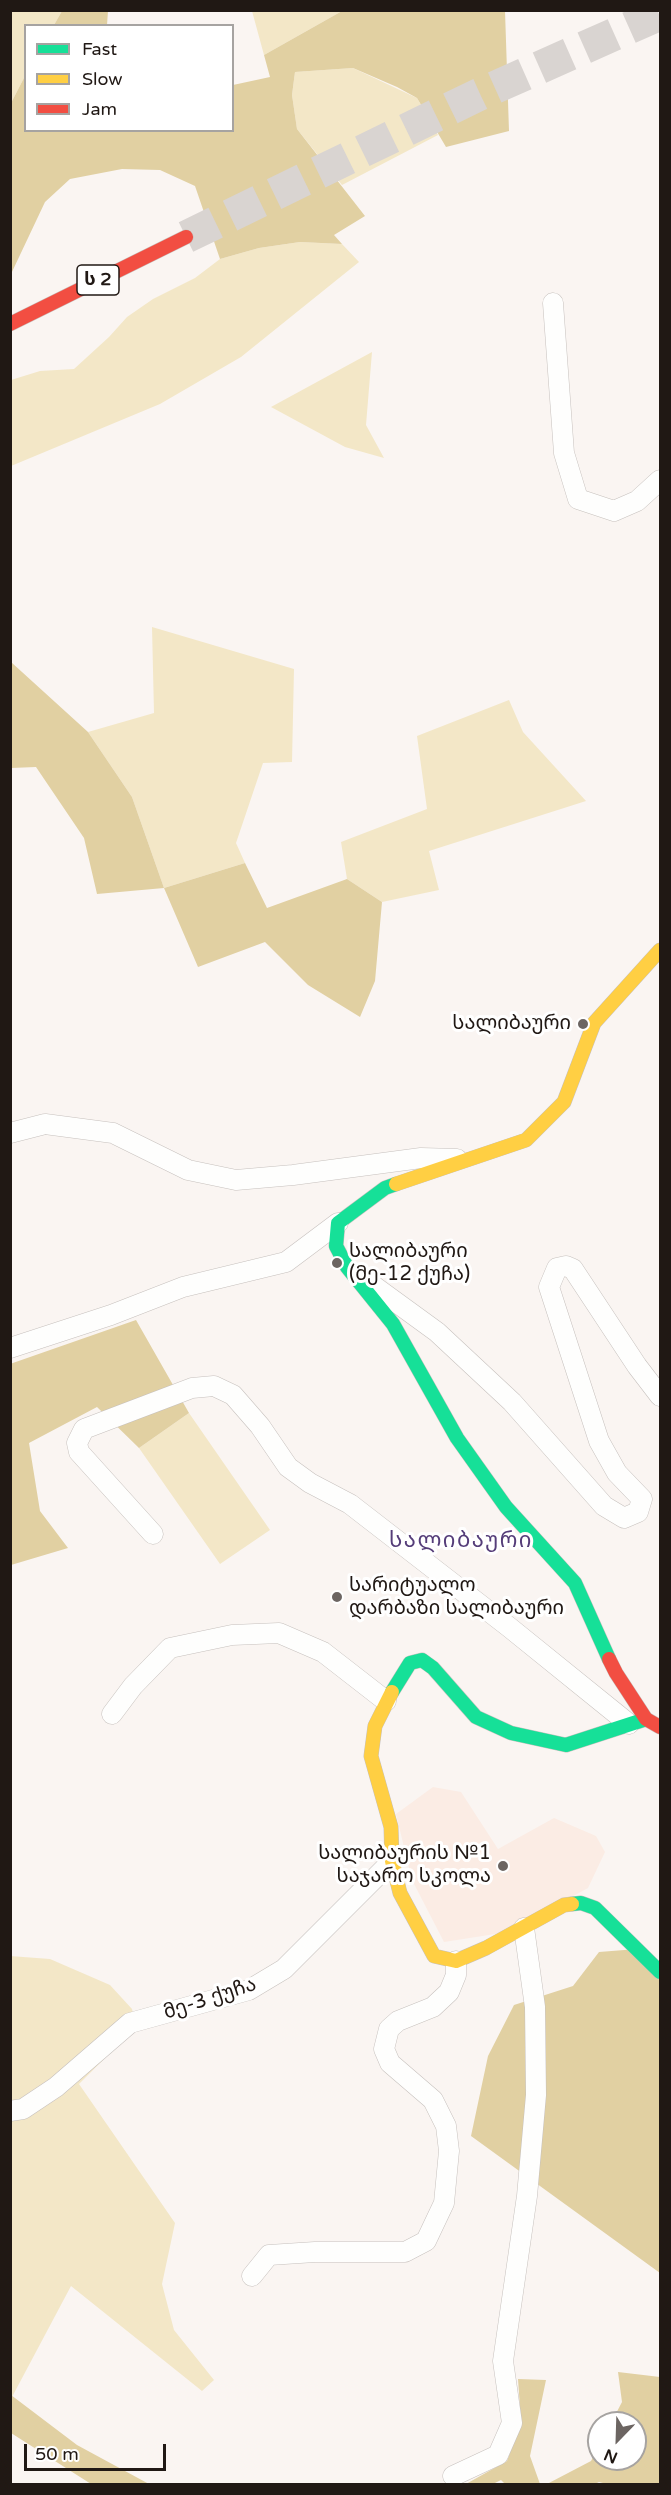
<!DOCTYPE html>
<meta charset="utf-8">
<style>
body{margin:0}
#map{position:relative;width:671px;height:2495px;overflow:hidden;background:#faf5f2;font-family:"Varela Round",sans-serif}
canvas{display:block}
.frame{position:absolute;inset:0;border:12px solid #201814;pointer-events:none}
.legend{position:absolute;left:24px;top:24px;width:210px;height:108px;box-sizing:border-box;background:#fff;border:2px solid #a6a3a1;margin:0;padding:8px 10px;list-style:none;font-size:18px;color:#201814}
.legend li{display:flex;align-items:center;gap:12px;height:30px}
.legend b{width:30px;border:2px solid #a6a3a1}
.north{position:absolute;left:587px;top:2411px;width:60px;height:60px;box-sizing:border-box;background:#fff;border:2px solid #a6a3a1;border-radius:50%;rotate:203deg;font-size:16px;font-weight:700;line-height:24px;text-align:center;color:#201814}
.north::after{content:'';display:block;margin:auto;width:21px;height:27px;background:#6c6562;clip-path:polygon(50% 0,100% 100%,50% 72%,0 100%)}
.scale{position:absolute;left:24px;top:2444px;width:142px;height:27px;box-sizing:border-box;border:3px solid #201814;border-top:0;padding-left:8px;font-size:18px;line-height:21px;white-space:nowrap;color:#201814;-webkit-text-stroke:4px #fff;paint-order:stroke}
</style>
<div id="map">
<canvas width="671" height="2495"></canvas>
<div class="frame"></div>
<ul class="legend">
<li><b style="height:8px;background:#16e098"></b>Fast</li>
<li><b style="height:8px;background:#ffcf43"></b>Slow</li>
<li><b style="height:8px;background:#f24e42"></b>Jam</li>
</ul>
<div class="north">N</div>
<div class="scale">50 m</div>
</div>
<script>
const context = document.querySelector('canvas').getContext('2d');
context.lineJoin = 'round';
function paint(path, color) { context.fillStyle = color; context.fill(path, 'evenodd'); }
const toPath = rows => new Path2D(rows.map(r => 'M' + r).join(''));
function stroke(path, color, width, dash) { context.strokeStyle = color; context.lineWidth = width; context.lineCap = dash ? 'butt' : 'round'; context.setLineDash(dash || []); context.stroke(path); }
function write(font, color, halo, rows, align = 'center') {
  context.font = font + ' "Varela Round","Noto Sans Georgian",sans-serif'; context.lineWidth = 6; context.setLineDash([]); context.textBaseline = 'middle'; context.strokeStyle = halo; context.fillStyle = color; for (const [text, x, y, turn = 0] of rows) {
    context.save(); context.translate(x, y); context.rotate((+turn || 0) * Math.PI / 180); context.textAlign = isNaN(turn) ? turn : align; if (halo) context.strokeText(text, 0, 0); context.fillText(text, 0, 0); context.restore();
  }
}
paint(toPath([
 [433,1787,461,1792,498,1849,554,1818,596,1836,605,1852,588,1888,508,1932,444,1942,412,1880,396,1814]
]), '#fbece4');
paint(toPath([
 [11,11,62,11,54,25,26,26,25,76,11,103],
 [252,11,342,11,264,55],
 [353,68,417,98,438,135,342,185,297,129,292,95,295,72],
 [300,242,342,244,359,262,241,357,160,404,11,466,11,380,40,371,74,369,109,337,127,317,153,299,195,278,220,259,259,248],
 [372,352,366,425,384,458,345,447,271,407],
 [152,627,294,669,292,762,263,763,236,843,245,863,164,888,132,797,88,732,154,713],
 [509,700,523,732,586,801,429,851,439,890,382,902,347,879,341,842,427,809,417,736],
 [189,1413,270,1530,220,1564,139,1448],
 [10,1956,50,1959,110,1985,132,2009,136,2027,79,2084,175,2223,162,2284,174,2330,214,2380,202,2391,71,2286,12,2397,11,2395]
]), '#f3e7c7');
paint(toPath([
 [62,11,108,11,107,25,54,25],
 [342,11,505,11,509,131,446,147,417,98,397,87,353,68,295,72,292,95,297,129,365,216,334,235,342,244,300,242,259,248,220,259,195,186,160,170,122,169,70,179,45,202,11,274,11,103,25,76,26,130,232,130,233,85,270,77,264,55],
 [11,662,88,732,132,797,164,888,245,863,267,908,347,879,382,902,375,981,360,1017,308,985,265,942,198,967,164,888,97,894,84,838,36,767,11,768],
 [136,1320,189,1413,139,1448,97,1407,29,1443,40,1511,68,1548,11,1565,10,1364],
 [637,1949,660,1978,660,2273,471,2136,488,2056,514,2005,573,1986,599,1952],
 [618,2372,660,2377,660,2484,607,2484,599,2482,595,2484,547,2484,591,2461,599,2446,599,2459,635,2459,635,2423,611,2423,622,2402],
 [518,2379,546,2380,530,2456,540,2484,505,2484,501,2480,493,2484,466,2484,507,2461,521,2422],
 [11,2395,77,2445,149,2484,91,2484,11,2433]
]), '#e1d0a2');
stroke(toPath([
 [186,237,480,94,660,14]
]), '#d9d4d1', 33, [33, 16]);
const street = toPath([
 [553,303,564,453,578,499,614,511,637,501,660,480],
 [10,1133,45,1124,113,1133,188,1170,236,1180,293,1175,421,1158,457,1159],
 [367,1281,437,1332,512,1402,604,1506,624,1518,638,1512,642,1499,617,1473,599,1441,549,1287,557,1268,566,1266,573,1269,637,1366,660,1396],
 [10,1348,111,1315,183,1287,286,1262,338,1223],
 [153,1534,79,1452,77,1443,84,1429,192,1388,214,1386,233,1395,260,1426,288,1467,310,1483,350,1504,509,1627,629,1724],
 [112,1714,133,1686,170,1648,232,1635,279,1633,323,1652,386,1701],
 [10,2111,23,2109,56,2087,130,2023,249,1990,284,1969,392,1861],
 [252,2276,269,2255,315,2252,405,2252,426,2241,444,2203,449,2151,446,2126,433,2100,390,2063,384,2049,389,2029,398,2021,433,2007,449,1992,456,1975,456,1961],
 [453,2476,498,2455,512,2423,503,2361,527,2196,536,2095,535,2007,524,1928]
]);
const fast = toPath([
 [396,1184,385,1188,338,1223,336,1246,347,1267,393,1324,457,1438,506,1507,575,1583,609,1659],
 [392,1692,410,1663,422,1660,433,1668,476,1717,511,1733,566,1745,646,1719],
 [572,1904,581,1903,595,1908,660,1972]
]);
const slow = toPath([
 [396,1184,526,1140,564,1102,594,1023,660,950],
 [392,1692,375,1726,371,1756,391,1827,392,1861,400,1893,434,1956,456,1961,486,1948,564,1905,572,1904]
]);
const jam = toPath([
 [10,324,186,237],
 [609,1659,616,1673,646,1719,660,1727]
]);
stroke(street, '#c6c0bd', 21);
stroke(fast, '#c6c0bd', 15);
stroke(slow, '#c6c0bd', 15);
stroke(jam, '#c6c0bd', 15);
stroke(street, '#fefefd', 20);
stroke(fast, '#16e098', 14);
stroke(slow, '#ffcf43', 14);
stroke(jam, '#f24e42', 14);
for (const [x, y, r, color] of [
 [583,1024,6,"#6c6562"],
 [337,1263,6,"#6c6562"],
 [337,1597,6,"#6c6562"],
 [503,1866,6,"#6c6562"]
]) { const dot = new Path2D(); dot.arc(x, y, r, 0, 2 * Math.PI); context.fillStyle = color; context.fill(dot); stroke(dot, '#fff', 2); }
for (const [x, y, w] of [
 [98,280,42]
]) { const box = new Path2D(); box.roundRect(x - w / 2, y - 15, w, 30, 4.5); context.fillStyle = '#fff'; context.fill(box); stroke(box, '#201814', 1.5); }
write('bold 18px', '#201814', null, [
 ["ს 2",98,280]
]);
write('20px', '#201814', '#fff', [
 ["სალიბაური",571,1024],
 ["სალიბაური",349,1252,"left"],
 ["(მე-12 ქუჩა)",349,1275,"left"],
 ["სარიტუალო",349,1586,"left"],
 ["დარბაზი სალიბაური",349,1609,"left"],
 ["სალიბაურის №1",491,1854],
 ["საჯარო სკოლა",491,1877]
], 'right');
write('20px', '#201814', '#fff', [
 ["მე-3 ქუჩა",210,1999,-18]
]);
context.letterSpacing = '1.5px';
write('22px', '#553d79', '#fff', [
 ["სალიბაური",461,1541]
]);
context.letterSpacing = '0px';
</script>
